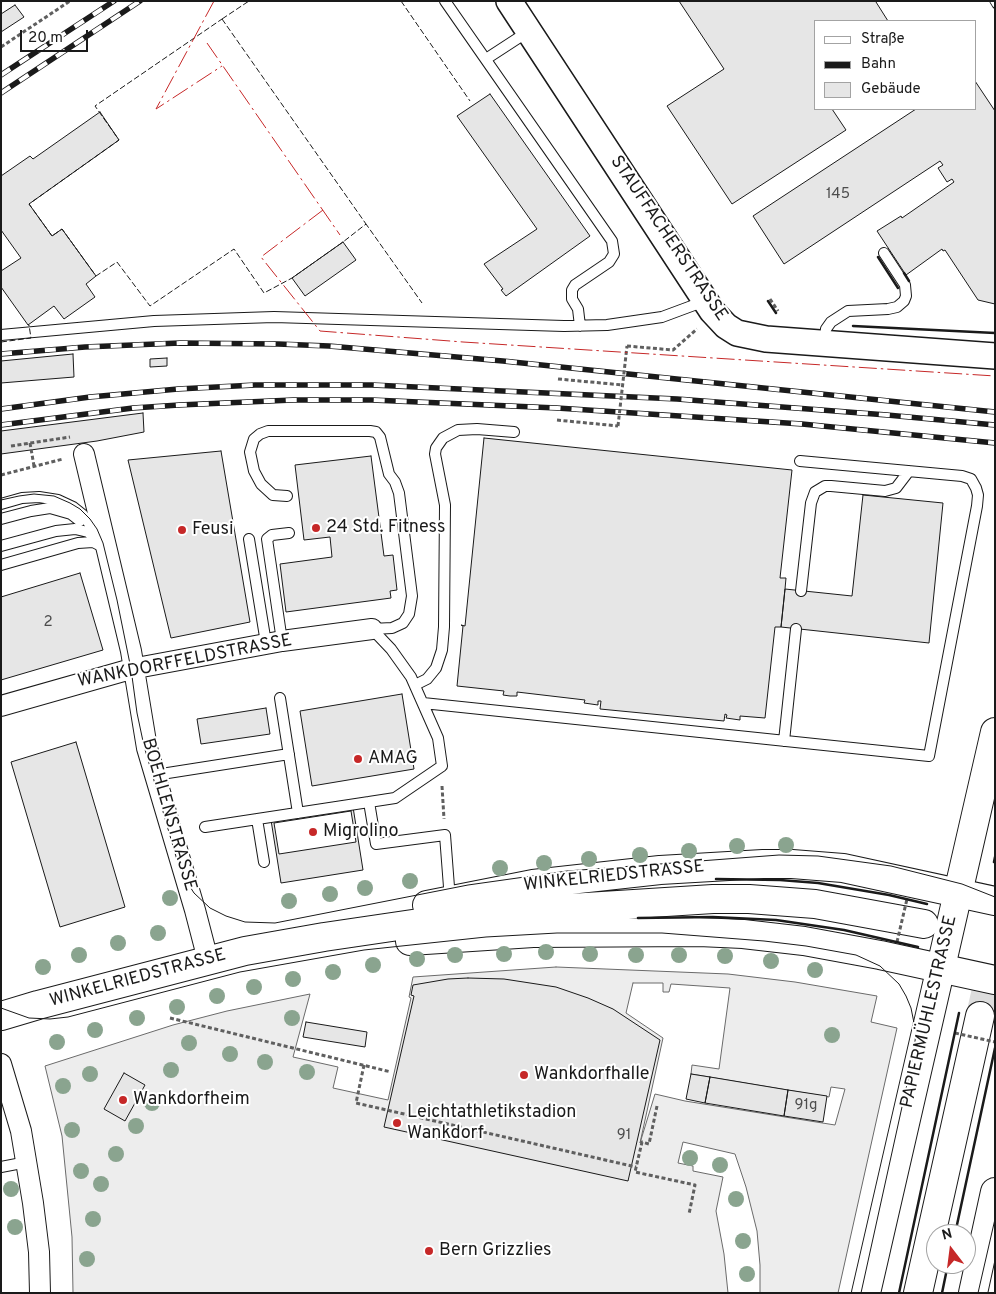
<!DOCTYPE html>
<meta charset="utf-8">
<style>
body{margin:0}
#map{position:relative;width:996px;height:1294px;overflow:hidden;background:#fff;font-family:Overpass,sans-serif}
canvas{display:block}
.frame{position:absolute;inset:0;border:2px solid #1a1a1a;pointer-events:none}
.legend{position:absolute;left:814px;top:20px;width:162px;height:90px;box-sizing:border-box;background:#fff;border:1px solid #a3a3a3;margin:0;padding:6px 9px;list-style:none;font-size:15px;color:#1a1a1a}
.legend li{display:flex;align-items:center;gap:10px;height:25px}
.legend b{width:25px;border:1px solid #a3a3a3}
.north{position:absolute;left:926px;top:1224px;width:50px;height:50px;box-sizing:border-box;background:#fff;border:1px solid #a3a3a3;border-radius:50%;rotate:345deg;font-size:14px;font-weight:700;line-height:20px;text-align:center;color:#1a1a1a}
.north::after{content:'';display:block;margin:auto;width:18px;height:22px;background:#c62828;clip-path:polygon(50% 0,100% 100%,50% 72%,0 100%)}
.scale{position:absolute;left:20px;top:30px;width:68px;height:22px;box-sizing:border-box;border:2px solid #1a1a1a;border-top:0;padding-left:6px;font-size:15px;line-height:18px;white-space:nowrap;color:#1a1a1a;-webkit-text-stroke:4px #fff;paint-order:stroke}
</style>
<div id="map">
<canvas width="996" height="1294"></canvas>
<div class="frame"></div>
<ul class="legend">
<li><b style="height:6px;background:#fff"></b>Straße</li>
<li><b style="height:6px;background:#1a1a1a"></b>Bahn</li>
<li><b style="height:14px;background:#e6e6e6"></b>Gebäude</li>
</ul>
<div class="north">N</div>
<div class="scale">20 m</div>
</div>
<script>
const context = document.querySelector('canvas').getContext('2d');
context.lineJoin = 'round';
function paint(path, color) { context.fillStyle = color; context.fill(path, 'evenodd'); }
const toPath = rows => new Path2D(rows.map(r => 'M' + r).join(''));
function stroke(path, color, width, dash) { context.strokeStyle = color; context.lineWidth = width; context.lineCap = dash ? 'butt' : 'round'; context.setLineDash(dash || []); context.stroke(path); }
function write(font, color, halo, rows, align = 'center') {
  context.font = font + ' Overpass,sans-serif'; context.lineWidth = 4; context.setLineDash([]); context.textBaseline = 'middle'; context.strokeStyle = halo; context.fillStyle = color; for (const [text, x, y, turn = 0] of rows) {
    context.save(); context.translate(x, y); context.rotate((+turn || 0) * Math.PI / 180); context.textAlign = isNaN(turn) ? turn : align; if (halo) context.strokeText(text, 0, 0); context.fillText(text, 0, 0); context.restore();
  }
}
const built = toPath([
 [556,967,728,974,795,982,877,996,871,1022,897,1028,838,1293,760,1293,760,1265,757,1231,746,1187,735,1154,683,1142,678,1163,693,1166,693,1171,723,1177,716,1211,724,1254,728,1293,73,1293,72,1237,62,1136,45,1066,173,1025,227,1011,310,994,293,1057,338,1067,333,1088,388,1100,411,998,409,997,413,977,556,967],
 [633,983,663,983,663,992,669,992,671,984,730,988,719,1069,692,1065,691,1074,829,1097,831,1087,845,1089,835,1125,685,1101,655,1094,640,1143,663,1038,626,1013,633,983]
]);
paint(built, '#ededed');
stroke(built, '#6a6a6a', 1);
const building = toPath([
 [679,1,878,1,876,2,888,21,815,21,815,109,832,109,846,130,732,204,667,106,724,69,679,1],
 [15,5,24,17,1,32,1,14,15,5],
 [975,81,995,111,995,304,978,300,945,250,943,251,942,249,906,275,877,231,901,216,902,218,954,182,952,179,947,182,938,168,943,165,940,161,784,264,753,216,916,109,975,109,975,81],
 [490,94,590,236,506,296,501,290,503,289,484,264,537,229,457,116,490,94],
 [100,112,119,140,29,204,52,236,62,229,96,276,86,284,95,297,64,319,54,306,28,325,1,287,1,271,21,258,1,230,1,176,30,156,33,159,100,112],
 [343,242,356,260,305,296,292,278,343,242],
 [73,354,74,377,1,383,1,361,73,354],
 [167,358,167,366,150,367,150,359,167,358],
 [143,413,144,432,97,441,1,454,1,431,143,413],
 [484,438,792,470,780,578,786,578,785,589,781,627,775,627,765,718,740,716,740,720,726,718,727,715,725,714,724,721,600,709,601,701,598,701,598,705,584,703,585,700,517,692,517,696,510,696,503,695,504,691,457,686,463,626,461,625,465,626,484,438],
 [221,451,250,622,171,638,128,460,221,451],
 [371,456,384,556,393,555,397,590,390,591,391,598,286,612,280,564,332,557,330,537,304,540,295,465,371,456],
 [863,495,943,503,929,643,781,627,785,589,852,596,863,495],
 [80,573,103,650,1,680,1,597,80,573],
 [402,694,414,769,312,786,300,711,402,694],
 [266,708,270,734,201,744,197,719,266,708],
 [76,742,125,907,60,927,11,762,76,742],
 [353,807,363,870,281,883,271,820,353,807],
 [351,811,356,842,279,854,274,823,351,811],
 [468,978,504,979,556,987,588,998,613,1009,660,1040,628,1181,384,1127,414,996,411,995,413,985,448,979,468,978],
 [306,1022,367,1032,365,1047,303,1037,306,1022],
 [124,1073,145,1085,125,1121,104,1109,124,1073],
 [691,1074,710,1077,705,1103,686,1099,691,1074],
 [710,1077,788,1090,784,1116,705,1103,710,1077],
 [788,1090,827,1096,823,1122,784,1116,788,1090]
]);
paint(building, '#e6e6e6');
stroke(building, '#1a1a1a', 1);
stroke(toPath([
 [980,1016,987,985]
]), '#ddd', 28, [28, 14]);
const service = toPath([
 [445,1,612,241,614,254,609,262,575,285,572,290,572,299,578,309,580,326],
 [486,59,529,31],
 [1,335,154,321,274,317,564,326,607,325,662,317,705,301],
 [824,344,826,329,831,322,848,311,888,309,897,307,904,301,906,296,905,285,884,253],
 [287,496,273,495,261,484,254,471,250,452,254,439,260,434,268,431,370,431,376,432,380,437,389,474,395,482,399,493,412,596,409,614,403,623,392,628,372,629],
 [1,504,22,498,39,497,58,500,73,507,83,515,99,537],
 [1,519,31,511,50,508,71,514,80,521],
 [249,539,266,643],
 [1,546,56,531,75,529,88,532,97,539],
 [1,565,78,543,93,542,101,546],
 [801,591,811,503,815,492,825,486,831,486,885,491,896,488,909,471],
 [372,629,391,649,411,677,438,738,442,766,395,798,369,802,376,844,445,835,450,900],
 [282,641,267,539,272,535,289,533],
 [415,685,427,679,436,668,442,650,444,627,445,505,435,454,436,448,443,438,458,430,477,429,514,432],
 [280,698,298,813],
 [423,703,929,756,977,506,978,495,976,488,971,479,962,476,800,461],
 [784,741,796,629],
 [155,775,289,754],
 [257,819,264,862],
 [205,827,369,802],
 [1,1167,27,1162]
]);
const minor = toPath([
 [84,454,131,651,147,748,195,910,208,960],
 [1,706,131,669,282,641,372,629],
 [1,1064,21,1131,33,1203,39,1252,40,1293]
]);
const tertiary = toPath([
 [509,1,712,311,726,326,737,333,766,339,995,356]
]);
const secondary = toPath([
 [427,905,533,884,660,870,763,864,792,864,843,868,995,901],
 [410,941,533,933,699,932,743,934,804,941,880,955,995,980],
 [1,1016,38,1005,245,951,324,937,453,918,571,908,713,899,749,899,815,904,924,924]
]);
const primary = toPath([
 [866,1293,995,732],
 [918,1293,980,1016],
 [973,1293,995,1192]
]);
stroke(service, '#1a1a1a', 12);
stroke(minor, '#1a1a1a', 22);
stroke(tertiary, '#1a1a1a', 28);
stroke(secondary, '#1a1a1a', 30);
stroke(primary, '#1a1a1a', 30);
stroke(toPath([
 [1,47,70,1],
 [770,299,778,311],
 [627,346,673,350,697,329],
 [558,379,623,385],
 [557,420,618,426],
 [30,443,34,466],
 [11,446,70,437],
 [1,475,63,459],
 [442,786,444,819],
 [170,1018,391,1072],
 [364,1065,356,1103,636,1167],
 [657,1106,649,1144,642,1142,635,1172,695,1185,689,1214]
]), '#5f5f5f', 3, [4, 2.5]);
stroke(service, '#fff', 10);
stroke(minor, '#fff', 20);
stroke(tertiary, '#fff', 25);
stroke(secondary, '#fff', 28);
stroke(primary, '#fff', 28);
stroke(toPath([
 [1,500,19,496,34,494,54,496,70,503,80,509,90,519,97,529,103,543,117,600,131,669,137,713,144,746,177,860,187,882,194,893,210,908,226,916,245,922,275,923,468,885,567,871,779,855,818,856,891,866,962,884,995,897],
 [1,1008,29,1018,50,1019,68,1017,240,972,364,950,486,937,557,933,662,933,764,941,806,946,856,955,880,966,899,984,906,996,911,1008,916,1033,913,1057,861,1293],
 [978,1293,995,1219]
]), '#1a1a1a', 1);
const rail = toPath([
 [992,1,995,6],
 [1,75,114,1],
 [1,93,140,1],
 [1,354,85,347,180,343,278,344,329,346,503,361,995,412],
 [1,409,90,397,178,389,255,385,372,385,677,399,887,415,995,425],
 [1,425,133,408,179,405,293,400,372,400,557,408,802,424,995,443]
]);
stroke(rail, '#1a1a1a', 5.5);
stroke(rail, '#fff', 4, [11]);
stroke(toPath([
 [618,426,627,346],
 [897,942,907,899],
 [955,1033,995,1042]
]), '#5f5f5f', 3, [4, 2.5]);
stroke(toPath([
 [401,1,470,101],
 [222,19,366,224,343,242,292,278,264,293,234,249,150,306,117,262,96,276,62,229,52,236,29,204,119,140,95,106,222,19],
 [222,19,249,1],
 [365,225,366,224,422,303],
 [1,342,31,338,29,325,28,325]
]), '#1a1a1a', 1, [6, 2.5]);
stroke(toPath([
 [878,257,898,288],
 [904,273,909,281],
 [768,301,776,313],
 [853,326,995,333],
 [994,862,995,857],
 [716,879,780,880,818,883,889,895,927,904],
 [638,918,713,917,776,920,844,930,918,947],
 [955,1234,995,1048],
 [899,1293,959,1013],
 [942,1293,948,1264]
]), '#1a1a1a', 2.5);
stroke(toPath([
 [214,1,156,109,222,66],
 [207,43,340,235],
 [323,210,261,257,320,331,463,342,995,376]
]), '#c62828', 1, [18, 4, 2.5, 4]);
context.fillStyle = '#8aa48f';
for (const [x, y] of [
 [786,845],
 [737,846],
 [689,851],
 [640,855],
 [589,859],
 [544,863],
 [500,868],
 [410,881],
 [365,888],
 [330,894],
 [170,898],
 [289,901],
 [158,933],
 [118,943],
 [546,952],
 [504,954],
 [590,954],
 [79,955],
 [455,955],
 [636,955],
 [679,955],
 [725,956],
 [417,959],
 [771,961],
 [373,965],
 [43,967],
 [815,970],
 [333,972],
 [293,979],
 [254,987],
 [217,996],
 [177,1007],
 [137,1018],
 [292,1018],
 [95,1030],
 [832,1035],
 [57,1042],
 [189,1043],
 [230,1054],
 [265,1062],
 [171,1070],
 [307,1072],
 [90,1074],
 [63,1086],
 [152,1103],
 [136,1126],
 [72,1130],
 [116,1154],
 [690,1158],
 [720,1165],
 [81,1171],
 [101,1184],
 [11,1189],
 [736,1199],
 [93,1219],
 [15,1227],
 [743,1241],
 [87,1259],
 [747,1274]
]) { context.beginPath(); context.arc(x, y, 8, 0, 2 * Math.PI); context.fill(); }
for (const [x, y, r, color] of [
 [316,528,5,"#c62828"],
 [182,530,5,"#c62828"],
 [358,759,5,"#c62828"],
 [313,832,5,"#c62828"],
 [524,1075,5,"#c62828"],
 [123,1100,5,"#c62828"],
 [397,1123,5,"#c62828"],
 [429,1251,5,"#c62828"]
]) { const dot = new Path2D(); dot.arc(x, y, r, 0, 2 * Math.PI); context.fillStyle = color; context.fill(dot); stroke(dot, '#fff', 2); }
write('15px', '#4d4d4d', null, [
 ["145",838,195],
 ["2",48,623],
 ["91g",806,1106],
 ["91",624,1136]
]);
write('18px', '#1a1a1a', '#fff', [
 ["STAUFFACHERSTRASSE",668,239,56],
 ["WANKDORFFELDSTRASSE",185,662,-11],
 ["BOEHLENSTRASSE",168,815,74],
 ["WINKELRIEDSTRASSE",614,877,-6],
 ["WINKELRIEDSTRASSE",138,979,-15],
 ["PAPIERMÜHLESTRASSE",930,1012,-77]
]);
write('18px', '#1a1a1a', '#fff', [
 ["24 Std. Fitness",326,528],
 ["Feusi",192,530],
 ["AMAG",368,759],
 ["Migrolino",323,832],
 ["Wankdorfhalle",534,1075],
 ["Wankdorfheim",133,1100],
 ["Leichtathletikstadion",407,1113],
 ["Wankdorf",407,1134],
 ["Bern Grizzlies",439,1251]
], 'left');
</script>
